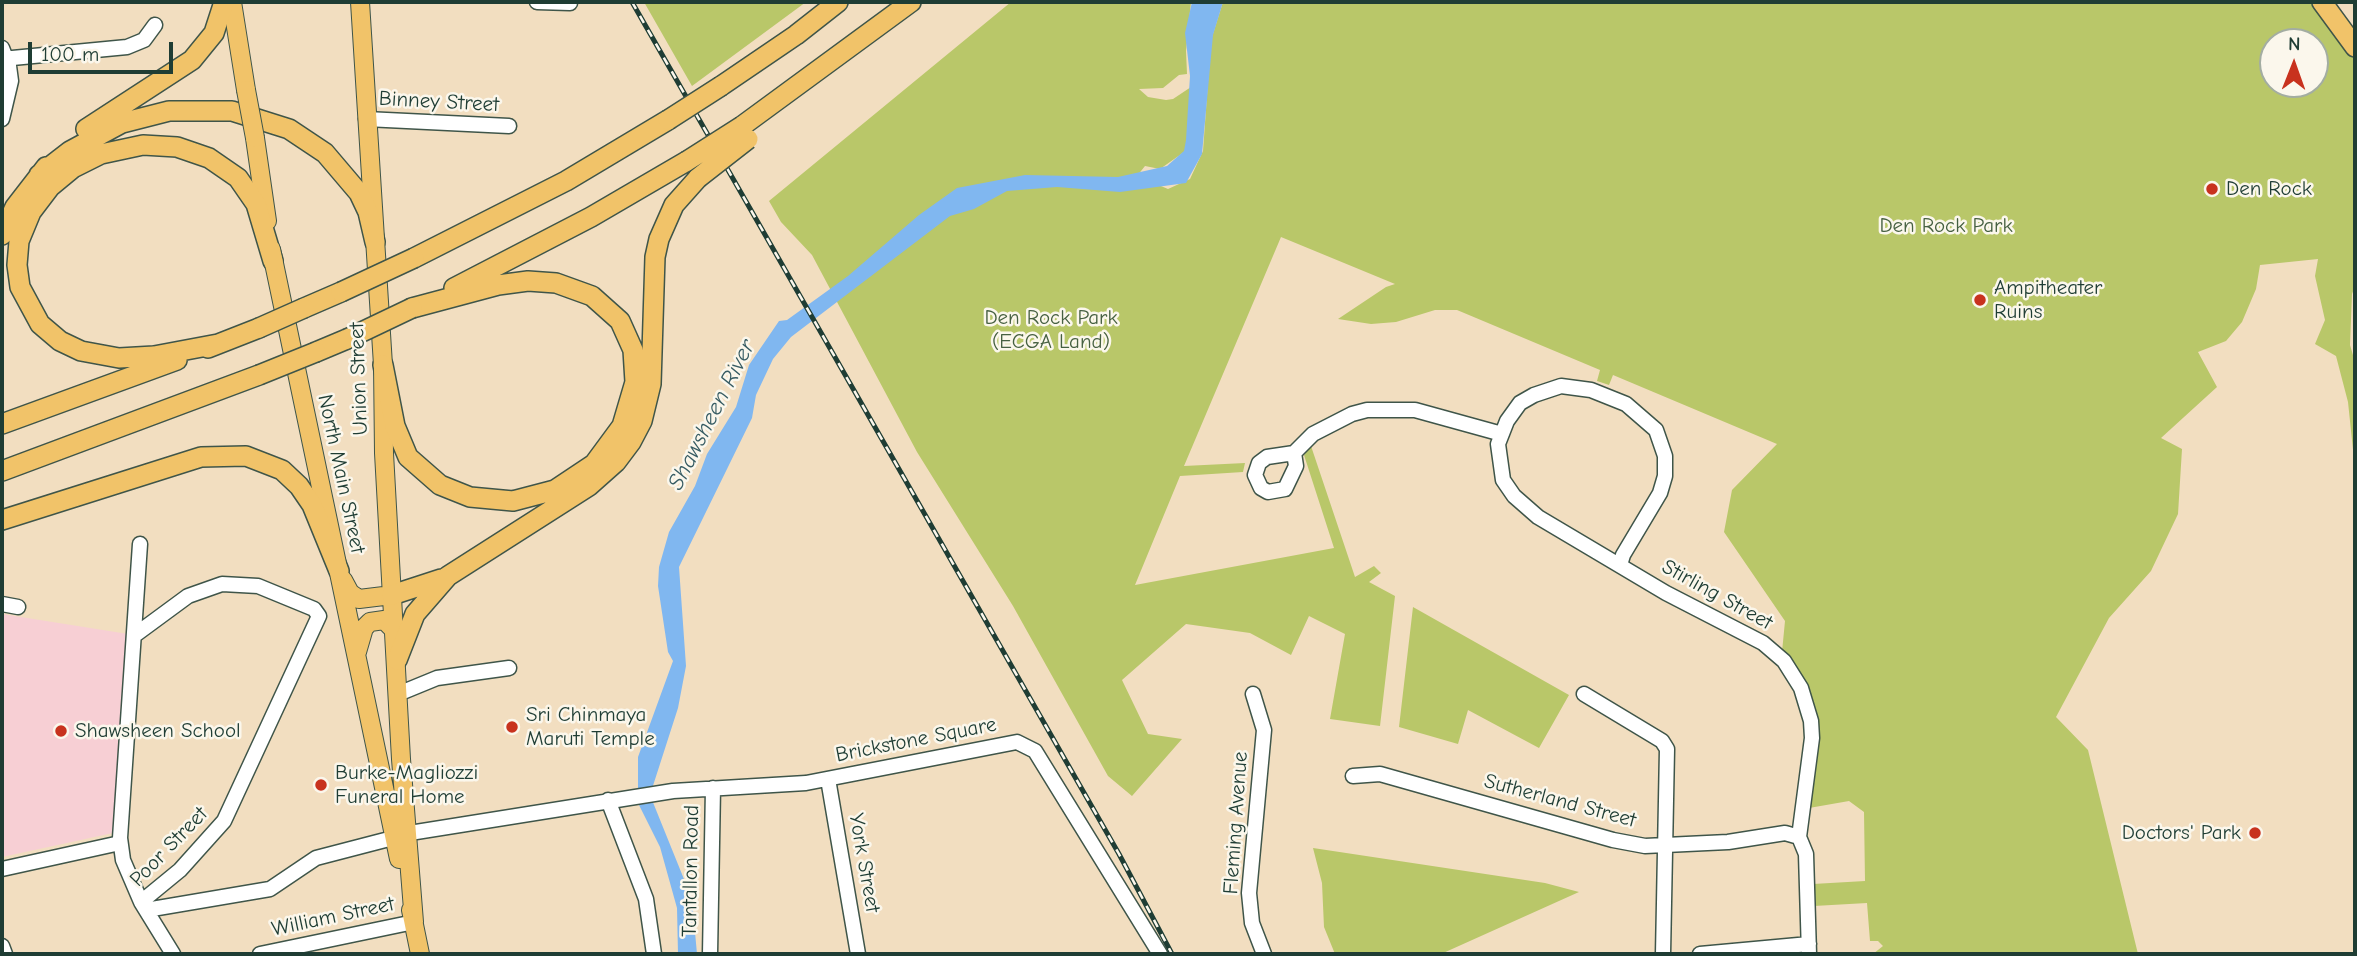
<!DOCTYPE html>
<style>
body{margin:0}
#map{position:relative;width:2357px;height:956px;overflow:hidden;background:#f2dec0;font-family:"Comic Neue",sans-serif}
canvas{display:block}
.frame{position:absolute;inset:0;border:4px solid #1f3d34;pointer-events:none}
.north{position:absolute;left:2259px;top:28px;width:70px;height:70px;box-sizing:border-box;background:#fbf7ec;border:2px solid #a3ada2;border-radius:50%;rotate:1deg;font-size:19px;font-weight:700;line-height:28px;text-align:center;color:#1f3d34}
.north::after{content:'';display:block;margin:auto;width:24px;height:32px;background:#c8321e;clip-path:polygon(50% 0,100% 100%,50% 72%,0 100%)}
.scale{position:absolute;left:28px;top:42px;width:145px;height:32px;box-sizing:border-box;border:4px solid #1f3d34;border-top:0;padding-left:9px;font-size:21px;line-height:24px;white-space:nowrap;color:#1f3d34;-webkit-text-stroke:5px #fbf7ec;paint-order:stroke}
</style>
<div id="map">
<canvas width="2357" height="956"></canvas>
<div class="frame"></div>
<div class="north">N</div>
<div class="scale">100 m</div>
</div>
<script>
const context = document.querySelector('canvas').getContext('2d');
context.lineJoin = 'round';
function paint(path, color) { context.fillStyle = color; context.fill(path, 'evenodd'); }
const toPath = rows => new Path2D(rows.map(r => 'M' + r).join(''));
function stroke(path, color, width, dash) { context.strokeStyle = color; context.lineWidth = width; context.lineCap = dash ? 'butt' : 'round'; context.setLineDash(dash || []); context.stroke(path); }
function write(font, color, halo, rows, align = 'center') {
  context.font = font + ' "Comic Neue",sans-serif'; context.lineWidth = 5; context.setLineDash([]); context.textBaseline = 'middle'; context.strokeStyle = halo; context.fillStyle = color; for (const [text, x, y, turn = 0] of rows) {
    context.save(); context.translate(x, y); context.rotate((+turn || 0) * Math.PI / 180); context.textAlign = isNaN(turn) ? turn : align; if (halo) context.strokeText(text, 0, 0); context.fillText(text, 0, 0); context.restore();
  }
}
paint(toPath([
 [2,614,128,634,113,833,2,857]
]), '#f7cfd4');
paint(toPath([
 [644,2,806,2,692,86],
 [1011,2,1191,2,1186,51,1187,74,1179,75,1163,88,1139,89,1148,97,1166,100,1173,99,1191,87,1187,150,1160,169,1145,166,1137,176,1168,189,1190,179,1203,151,1211,40,1223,2,2315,2,2355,57,2355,286,2352,294,2350,345,2355,362,2355,469,2348,402,2336,356,2315,344,2325,320,2315,276,2318,259,2260,265,2256,289,2242,322,2226,341,2198,352,2217,387,2161,438,2182,449,2178,514,2151,571,2109,618,2056,717,2088,750,2138,954,1873,954,1883,946,1878,941,1870,941,1867,903,1814,906,1813,884,1865,881,1864,812,1849,801,1809,808,1815,712,1810,693,1798,669,1782,652,1785,621,1724,532,1732,490,1777,444,1613,375,1609,385,1597,381,1600,370,1457,310,1435,310,1396,322,1371,324,1338,319,1386,287,1395,284,1281,237,1184,466,1245,463,1243,472,1180,476,1135,585,1334,548,1304,455,1311,446,1355,577,1374,566,1381,573,1369,582,1395,596,1380,726,1330,719,1345,634,1309,616,1291,655,1250,633,1186,624,1122,680,1148,734,1182,739,1132,796,1108,776,1013,606,917,452,812,255,781,222,769,201],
 [2273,42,2315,42,2315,84,2273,84],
 [1413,607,1569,695,1539,748,1468,710,1458,744,1399,727],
 [1313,848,1545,883,1579,892,1441,954,1335,954,1324,927,1322,883]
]), '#b9c769');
paint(toPath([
 [1192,2,1223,2,1213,35,1202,154,1186,183,1120,192,1057,187,1007,191,974,209,950,216,791,337,773,359,756,395,752,418,679,567,686,666,678,708,650,795,692,899,697,954,678,954,677,908,660,847,638,803,638,757,673,661,668,652,658,586,659,567,669,532,695,486,707,454,736,407,749,365,779,321,787,320,848,276,919,215,957,188,1025,175,1118,177,1167,166,1184,151,1186,140,1190,76,1185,33]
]), '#80b7f0');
const minor = toPath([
 [537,2,570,3],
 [2,48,9,66,11,81,2,119],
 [2,59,127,47,144,40,155,25],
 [366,119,509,126],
 [1294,453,1296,466,1285,489,1268,492,1261,488,1255,475,1259,463,1267,457,1294,453,1313,434,1352,414,1367,410,1415,410,1502,434],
 [140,544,120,838,123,860,141,902],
 [1620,565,1623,555,1660,493,1665,476,1665,456,1656,430,1626,404,1591,390,1561,386,1534,395,1520,403,1507,421,1498,444,1503,480,1514,496,1538,517,1666,593,1763,643,1784,661,1801,688,1811,721,1812,738,1799,837,1806,854,1809,954],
 [2,604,18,607],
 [135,635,188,596,222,584,258,586,314,609,319,616,224,821,180,870,141,902,173,954],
 [398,694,437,678,509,668],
 [1253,694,1264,730,1249,893,1252,923,1264,954],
 [1584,694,1662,741,1667,749,1663,954],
 [1353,776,1380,774,1613,840,1645,846,1728,842,1785,833,1799,837],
 [828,779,858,954],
 [608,800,646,899,654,954],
 [2,869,120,843],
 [146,910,270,889,316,858,416,832,673,791,806,783,1017,742,1035,751,1160,954],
 [2,946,5,954],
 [260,954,414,922],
 [710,954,713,788],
 [1700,954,1809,944]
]);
const major = toPath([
 [232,2,246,90],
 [360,2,383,365,384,453,401,759,414,922],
 [255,138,267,221],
 [271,249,399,859],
 [343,580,350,593,359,599,392,595],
 [357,652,364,628,370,622,384,620,394,630],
 [411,910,420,954]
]);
const highway = toPath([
 [2322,2,2355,47],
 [721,86,796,35,838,2],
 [742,126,911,2],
 [86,129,192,60,214,33,224,2],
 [39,175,70,151,122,123,169,111,232,111,289,129,325,153,359,193,368,212,375,242],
 [2,235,15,207,46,167],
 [414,258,566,181,668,120],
 [454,288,591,217,687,161],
 [304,308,341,292],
 [218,344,154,356,119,358,81,351,60,341,40,324,20,287,17,265,19,241,31,212,50,187,73,168,101,154,143,145,177,147,209,158,238,178,256,204,273,261],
 [208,348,259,328],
 [316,352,347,339],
 [383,365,395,426,408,457,440,485,470,497,513,501,555,490,594,464,622,426,635,382,633,350,620,321,592,296,556,283,528,281,498,285,412,308],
 [2,424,177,360],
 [2,471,259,375],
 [2,520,201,457,246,456,282,470,299,486,312,505,339,571],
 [392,595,441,579],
 [397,660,415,614,448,576,589,486,616,462,631,442,642,421,651,384,655,257,659,239,674,205,698,178]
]);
stroke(minor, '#3f5549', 17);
stroke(major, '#3f5549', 20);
stroke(highway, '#3f5549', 22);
stroke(minor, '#fff', 14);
stroke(major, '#f1c369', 18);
stroke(highway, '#f1c369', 19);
const rail = toPath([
 [632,2,1119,854,1172,954]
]);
stroke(rail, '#1f3d34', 5);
stroke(rail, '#fbf7ec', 2.5, [8]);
const majorBridge = toPath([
 [246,90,255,138]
]);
const highwayBridge = toPath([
 [668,120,721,86],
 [687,161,742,126],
 [698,178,748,139],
 [341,292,414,258],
 [259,328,304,308],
 [347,339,412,308],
 [259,375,316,352]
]);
stroke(majorBridge, '#3f5549', 20, []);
stroke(highwayBridge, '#3f5549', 22, []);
stroke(majorBridge, '#f1c369', 18);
stroke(highwayBridge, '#f1c369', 19);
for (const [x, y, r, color] of [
 [2212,189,7,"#c8321e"],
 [1980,300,7,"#c8321e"],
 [512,727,7,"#c8321e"],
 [61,731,7,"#c8321e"],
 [321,785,7,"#c8321e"],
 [2255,833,7,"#c8321e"]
]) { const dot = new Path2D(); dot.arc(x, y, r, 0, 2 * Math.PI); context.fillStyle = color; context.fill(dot); stroke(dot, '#fbf7ec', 2.5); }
write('21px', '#1f3d34', '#fbf7ec', [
 ["Binney Street",439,102,3],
 ["Union Street",359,379,-92],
 ["North Main Street",341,474,78],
 ["Stirling Street",1717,595,29],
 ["Brickstone Square",916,740,-11],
 ["Sutherland Street",1560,801,15],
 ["Fleming Avenue",1236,823,-86],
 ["Poor Street",169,847,-46],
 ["York Street",864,863,80],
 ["Tantallon Road",691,871,-89],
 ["William Street",333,917,-12]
]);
write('21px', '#1f3d34', '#fbf7ec', [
 ["Den Rock",2226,189],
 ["Ampitheater",1994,288],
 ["Ruins",1994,312],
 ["Sri Chinmaya",526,715],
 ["Maruti Temple",526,739],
 ["Shawsheen School",75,731],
 ["Burke-Magliozzi",335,773],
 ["Funeral Home",335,797],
 ["Doctors' Park",2241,833,"right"]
], 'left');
write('21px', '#466041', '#fbf7ec', [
 ["Den Rock Park",1946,226],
 ["Den Rock Park",1051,318],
 ["(ECGA Land)",1051,342]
]);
write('italic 23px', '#375c63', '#fbf7ec', [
 ["Shawsheen River",712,415,-63]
]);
</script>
